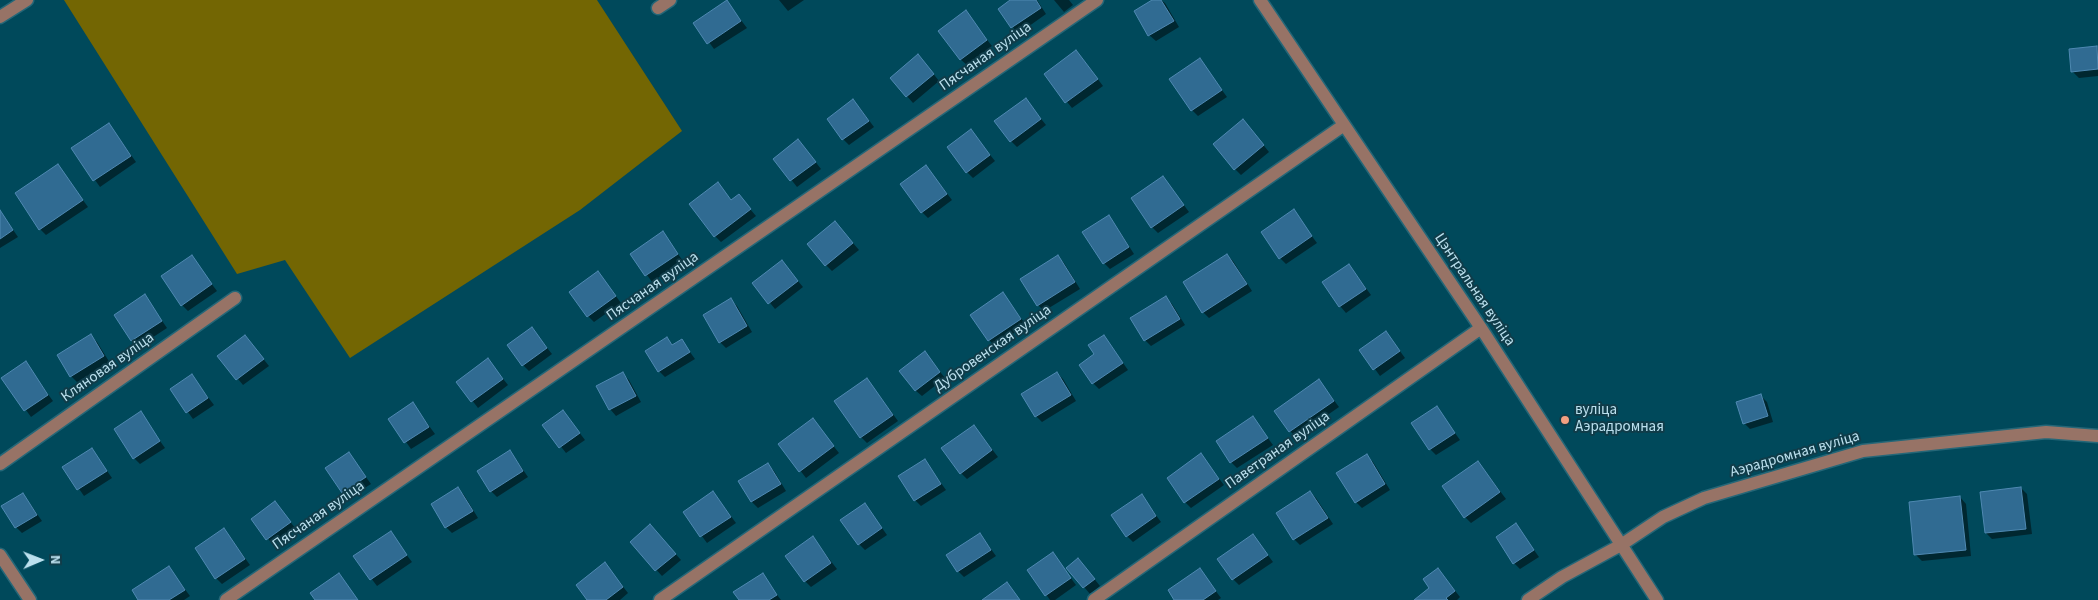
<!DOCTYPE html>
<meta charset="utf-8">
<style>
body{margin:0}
#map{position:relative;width:2098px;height:600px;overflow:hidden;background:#00495b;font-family:"Source Sans 3",sans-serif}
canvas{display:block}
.north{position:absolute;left:15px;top:535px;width:50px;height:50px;-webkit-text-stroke:4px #103c49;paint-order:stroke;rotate:89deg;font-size:14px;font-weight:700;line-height:20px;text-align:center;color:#bbe0ee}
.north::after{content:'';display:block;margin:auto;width:18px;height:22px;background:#bbe0ee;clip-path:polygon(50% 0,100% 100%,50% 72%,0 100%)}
</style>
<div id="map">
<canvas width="2098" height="600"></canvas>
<div class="north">N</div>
</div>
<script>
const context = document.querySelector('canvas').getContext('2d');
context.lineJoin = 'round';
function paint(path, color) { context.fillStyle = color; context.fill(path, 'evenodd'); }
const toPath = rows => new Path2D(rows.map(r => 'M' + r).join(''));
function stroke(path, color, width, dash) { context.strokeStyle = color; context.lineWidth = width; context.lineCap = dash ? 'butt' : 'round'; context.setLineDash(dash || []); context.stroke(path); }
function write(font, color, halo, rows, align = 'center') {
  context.font = font + ' "Source Sans 3",sans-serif'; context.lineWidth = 4; context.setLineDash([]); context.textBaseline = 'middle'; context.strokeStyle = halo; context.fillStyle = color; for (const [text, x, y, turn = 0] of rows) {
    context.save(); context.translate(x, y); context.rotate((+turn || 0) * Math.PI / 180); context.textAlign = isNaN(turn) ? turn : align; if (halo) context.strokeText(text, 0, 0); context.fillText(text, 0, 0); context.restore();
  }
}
paint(toPath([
 [64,0,597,0,682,131,580,210,350,358,285,260,237,274]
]), '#736603');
paint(toPath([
 [779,0,804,0,788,11],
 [1013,0,1037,0,1046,14,1018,34,999,9],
 [1054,0,1069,0,1073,5,1064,12],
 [1154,0,1161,0,1165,3,1179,27,1156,41,1149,35],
 [727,2,747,28,714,49,695,23],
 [965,12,992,46,967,65,960,59],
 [2096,47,2098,49,2098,76,2079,78,2073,72],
 [1082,58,1103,86,1072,108,1045,75],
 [1200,60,1227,97,1198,116,1192,110],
 [924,62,939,81,913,103,891,78],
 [1026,100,1046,125,1017,147,1011,141],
 [859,107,874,127,849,145,843,139],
 [109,124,136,162,100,187,73,149],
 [1249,127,1269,152,1241,175,1235,169],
 [971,131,995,161,973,178,967,172],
 [804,147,821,169,797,187,775,159],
 [58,166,88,207,46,235,40,229],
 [926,166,952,200,928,218,922,212],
 [1163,177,1189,212,1158,233,1152,227],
 [718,184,732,201,739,196,756,216,721,242,715,236],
 [0,211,18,237,0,248],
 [1293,211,1317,243,1286,264,1280,258],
 [1108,217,1114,223,1134,254,1110,269,1104,263],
 [835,222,859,250,832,271,826,265],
 [663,233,683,261,652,282,632,254],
 [1227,255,1233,261,1252,291,1209,318,1203,312],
 [191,257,217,291,188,311,182,305],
 [1058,257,1064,263,1080,289,1044,311,1038,305],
 [782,262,803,287,775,309,754,283],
 [1349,265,1371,295,1346,313,1340,306],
 [598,272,621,303,594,322,588,316],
 [1003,294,1026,325,995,346,989,340],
 [145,296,167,328,138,347,132,340],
 [1166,298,1172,304,1185,325,1151,346,1145,340],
 [731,300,737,306,752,332,726,348,720,342],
 [532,329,552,354,529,371,523,365],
 [1386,332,1405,358,1380,376,1361,350],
 [91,336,97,342,110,363,77,382,71,376],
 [245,336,269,366,243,385,219,356],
 [1104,336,1128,370,1099,389,1093,383],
 [667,339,674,346,682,341,695,359,665,377,659,371],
 [925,353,945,378,922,396,915,390],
 [488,360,508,385,478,408,458,382],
 [25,363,53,401,31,417,3,378],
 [1057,373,1063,379,1076,401,1042,422,1036,416],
 [623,374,629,380,641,402,616,416,610,409],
 [192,376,214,405,193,419,172,390],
 [867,379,898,421,867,443,861,437],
 [1324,387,1339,407,1296,437,1290,431],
 [1761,396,1767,402,1773,422,1750,429,1744,423],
 [413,404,435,434,411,449,390,419],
 [1437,408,1460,440,1436,455,1430,449],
 [563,411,585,440,566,453,544,425],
 [140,413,165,448,140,464,134,458],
 [1253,418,1273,445,1237,468,1231,462],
 [812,419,839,453,806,478,780,444],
 [974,426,998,457,967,479,961,473],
 [92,449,112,478,84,496,64,467],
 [510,451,528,477,497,497,491,491],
 [349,454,371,484,349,498,327,468],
 [1201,455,1224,485,1191,508,1185,502],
 [1366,456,1373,462,1390,490,1362,508,1356,502],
 [925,461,946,490,921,506,915,500],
 [1478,462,1506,499,1471,523,1465,517],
 [768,465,774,471,786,491,758,508,752,502,740,481],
 [2021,488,2027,494,2032,534,1992,539,1986,533,1981,493],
 [458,489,464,495,478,518,452,533,446,527],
 [713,492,736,523,707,543,684,512],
 [1310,492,1316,498,1333,524,1300,545,1294,539],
 [23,494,42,521,22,533,16,527],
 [1141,495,1161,522,1133,542,1127,536],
 [1960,497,1966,504,1971,556,1922,561,1916,555],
 [275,503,296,529,273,545,253,519],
 [865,504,887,535,865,550,859,544],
 [1516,525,1539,557,1520,569,1514,563],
 [224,529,250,565,222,584,216,578],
 [656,532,681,560,662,576,631,542],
 [390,533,412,562,377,586,355,557],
 [980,534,996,556,964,577,958,571],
 [1253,535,1273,562,1239,585,1233,579],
 [813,538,837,569,811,587,805,581],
 [1053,554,1076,585,1055,600,1050,600,1029,570],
 [605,564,628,593,620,600,589,600],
 [1084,566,1100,586,1090,594,1068,568],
 [169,568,190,596,184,600,140,600],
 [1438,569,1460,597,1457,600,1416,600,1431,588],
 [1200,570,1221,598,1218,600,1176,600],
 [762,575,781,600,740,600]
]), '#0007');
const building = toPath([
 [727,0,741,21,707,44,693,23,727,0],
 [1010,0,1036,0,1041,8,1011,28,998,9,1010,0],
 [1152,0,1161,0,1174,21,1148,36,1134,11,1152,0],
 [966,10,987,40,960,60,938,31,966,10],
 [2097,46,2098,69,2071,72,2069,49,2097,46],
 [1076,50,1098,79,1065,103,1044,74,1076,50],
 [918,54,934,74,906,97,890,78,918,54],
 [1200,58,1222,90,1191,111,1169,79,1200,58],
 [1026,98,1041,119,1010,142,994,121,1026,98],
 [853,99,869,121,842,140,827,119,853,99],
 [1243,119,1264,145,1234,170,1213,144,1243,119],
 [109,123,131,156,93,181,71,148,109,123],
 [971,129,990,155,966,173,947,147,971,129],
 [798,139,816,162,790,181,773,159,798,139],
 [58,164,83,200,39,230,15,193,58,164],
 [926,165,947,194,921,213,900,184,926,165],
 [1163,176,1184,205,1151,228,1131,198,1163,176],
 [718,182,731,200,739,194,751,209,714,237,689,204,718,182],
 [1294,209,1312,236,1279,259,1261,232,1294,209],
 [0,210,13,230,0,239,0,210],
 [1109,215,1129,247,1103,264,1082,232,1109,215],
 [835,221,853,243,825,266,807,244,835,221],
 [663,231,678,254,645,276,630,254,663,231],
 [1227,254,1247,284,1202,313,1183,282,1227,254],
 [192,255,212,284,181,306,161,276,192,255],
 [1058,255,1075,282,1037,306,1020,279,1058,255],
 [782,260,798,281,768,304,752,283,782,260],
 [1349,264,1366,289,1339,307,1322,282,1349,264],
 [598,271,616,296,587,317,569,292,598,271],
 [1003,292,1021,319,988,341,970,315,1003,292],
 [145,294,162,321,131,341,114,315,145,294],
 [1166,296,1180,319,1144,341,1130,318,1166,296],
 [731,298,747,326,719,343,703,315,731,298],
 [532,327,547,348,522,366,507,345,532,327],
 [1386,331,1400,351,1373,370,1359,350,1386,331],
 [91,334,104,356,70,377,57,355,91,334],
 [245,335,264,359,236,380,217,356,245,335],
 [1104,335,1123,363,1092,384,1079,365,1094,354,1088,345,1104,335],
 [667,337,672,345,682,339,690,352,658,372,645,351,667,337],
 [925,351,940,372,915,391,899,371,925,351],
 [488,358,503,379,471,402,456,382,488,358],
 [26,361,48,395,24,411,1,378,26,361],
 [623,372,636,396,609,410,596,386,623,372],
 [1057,372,1071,395,1035,417,1021,394,1057,372],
 [192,374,208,398,186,413,170,389,192,374],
 [867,378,893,415,860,438,834,401,867,378],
 [1319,379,1334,401,1289,432,1274,411,1319,379],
 [1761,394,1768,416,1743,424,1736,402,1761,394],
 [413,402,429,427,404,443,388,419,413,402],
 [1437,406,1455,433,1429,450,1411,423,1437,406],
 [563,410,580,433,559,448,542,425,563,410],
 [141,411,160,441,133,459,114,429,141,411],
 [1253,416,1268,438,1230,463,1216,441,1253,416],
 [813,418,834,446,799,472,778,444,813,418],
 [974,425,992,450,960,474,941,448,974,425],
 [92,448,107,471,77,490,62,467,92,448],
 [510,450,523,471,490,492,477,471,510,450],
 [349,452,366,477,342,493,325,468,349,452],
 [1201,453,1219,479,1184,503,1167,478,1201,453],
 [1367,454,1385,484,1355,503,1336,473,1367,454],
 [925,459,941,484,914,501,898,476,925,459],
 [1478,461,1500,492,1464,518,1442,486,1478,461],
 [768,463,781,484,751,502,738,481,768,463],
 [458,487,473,511,445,528,431,504,458,487],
 [2021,487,2026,529,1985,533,1980,492,2021,487],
 [713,491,731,517,700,537,683,512,713,491],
 [1310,491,1328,518,1293,540,1276,513,1310,491],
 [23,493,37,515,15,528,1,506,23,493],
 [1142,494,1156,516,1126,537,1111,515,1142,494],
 [1960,496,1966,550,1914,555,1909,502,1960,496],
 [275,501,291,522,266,540,251,519,275,501],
 [865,503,882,528,858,545,840,520,865,503],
 [1516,523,1534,550,1513,564,1496,537,1516,523],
 [650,524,676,554,655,571,630,542,650,524],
 [224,528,245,559,215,579,195,548,224,528],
 [391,531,407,555,370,580,353,556,391,531],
 [980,533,991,550,957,572,946,555,980,533],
 [1253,534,1268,555,1232,580,1217,559,1253,534],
 [813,536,831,563,804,582,785,556,813,536],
 [1053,552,1071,578,1045,596,1027,570,1053,552],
 [1078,558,1095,579,1083,588,1066,568,1078,558],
 [605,562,623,587,606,600,587,600,576,585,605,562],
 [169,566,185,590,169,600,138,600,132,590,169,566],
 [1200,568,1216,591,1203,600,1174,600,1168,590,1200,568],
 [1438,568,1455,591,1446,598,1448,600,1414,600,1429,588,1423,579,1438,568],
 [339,573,358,600,315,600,310,593,339,573],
 [763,573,777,595,769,600,739,600,733,592,763,573],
 [1007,582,1020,600,982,600,1007,582]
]);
paint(building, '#306b92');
stroke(building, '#4f89b2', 1);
const minor = toPath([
 [1260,0,1481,328,1657,600],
 [658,8,670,0],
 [0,17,27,0],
 [0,464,235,298],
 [0,555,30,600],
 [226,600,1097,0],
 [660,600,1344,125],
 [1094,600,1481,328],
 [1528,600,1562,577,1621,545,1663,517,1704,498,1863,451,2046,432,2098,436]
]);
stroke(minor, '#256778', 15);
stroke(minor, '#977366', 12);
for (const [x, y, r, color] of [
 [1565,420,5,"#f3a081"]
]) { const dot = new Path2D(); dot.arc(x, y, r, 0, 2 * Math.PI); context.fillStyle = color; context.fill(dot); stroke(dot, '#103c49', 2); }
write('15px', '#bbe0ee', '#103c49', [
 ["Пясчаная вуліца",986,57,-35],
 ["Пясчаная вуліца",653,287,-35],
 ["Цэнтральная вуліца",1474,290,56],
 ["Дубровенская вуліца",993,349,-35],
 ["Кляновая вуліца",108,368,-35],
 ["Паветраная вуліца",1278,451,-35],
 ["Аэрадромная вуліца",1795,455,-16],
 ["Пясчаная вуліца",319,516,-35]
]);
write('15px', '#bbe0ee', '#103c49', [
 ["вуліца",1575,411],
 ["Аэрадромная",1575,428]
], 'left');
</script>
